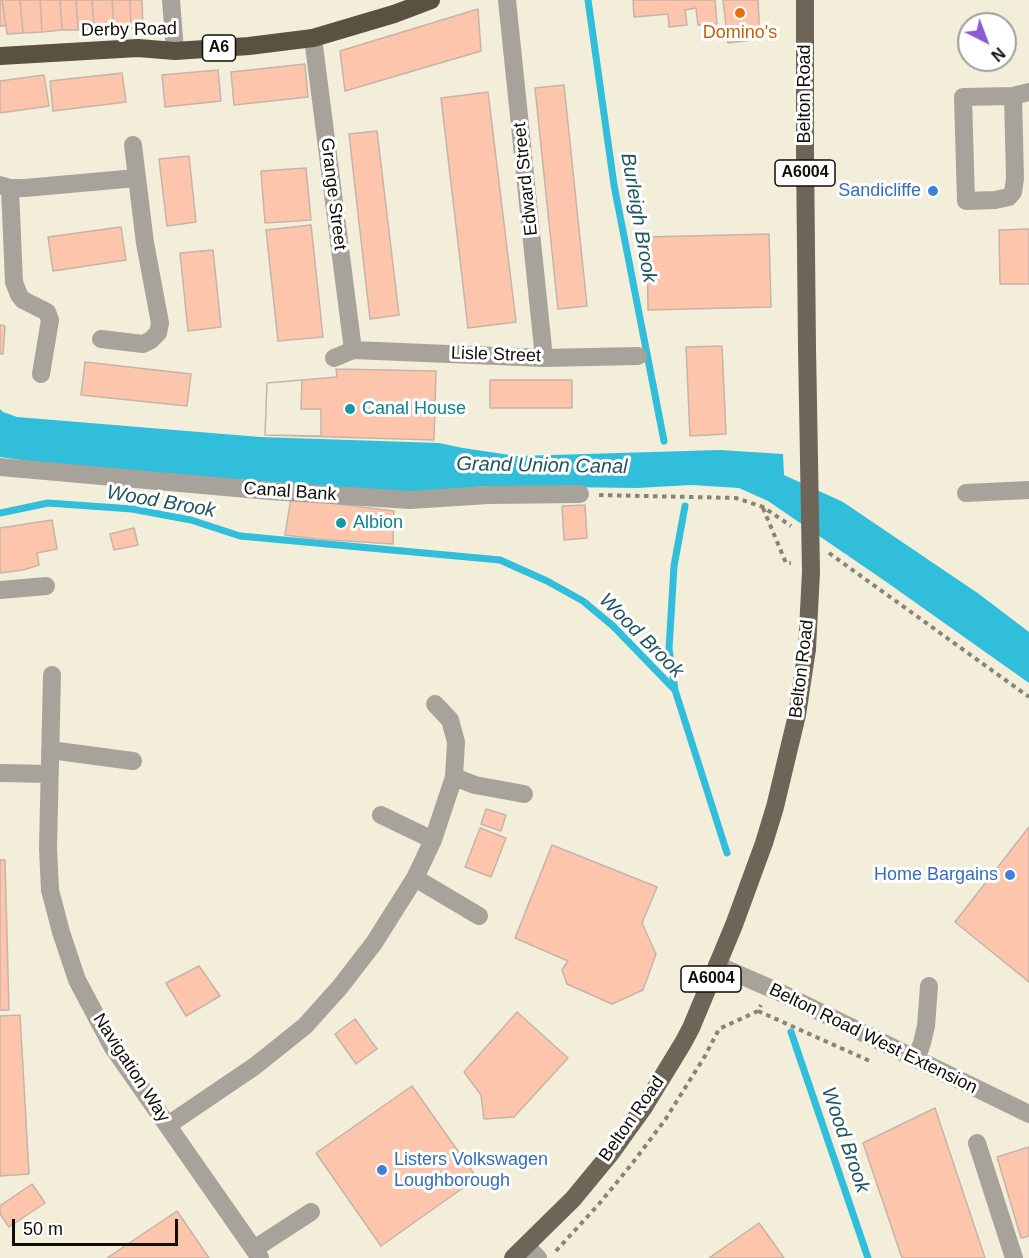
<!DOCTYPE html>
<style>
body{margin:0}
#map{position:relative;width:1029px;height:1258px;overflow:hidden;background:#f2eed9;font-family:Helvetica,sans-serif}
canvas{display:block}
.north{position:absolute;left:957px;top:12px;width:60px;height:60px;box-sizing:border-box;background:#fff;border:2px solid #9f9f9c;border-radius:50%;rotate:138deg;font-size:16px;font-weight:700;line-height:24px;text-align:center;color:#0f0e07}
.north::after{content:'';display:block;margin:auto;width:21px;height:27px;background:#895cd6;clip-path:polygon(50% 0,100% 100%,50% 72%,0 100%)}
.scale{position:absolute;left:12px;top:1219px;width:166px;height:27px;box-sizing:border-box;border:3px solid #0f0e07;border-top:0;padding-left:8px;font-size:18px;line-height:21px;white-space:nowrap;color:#0f0e07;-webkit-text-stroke:4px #fff;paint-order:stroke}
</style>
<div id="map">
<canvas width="1029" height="1258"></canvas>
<div class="north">N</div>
<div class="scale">50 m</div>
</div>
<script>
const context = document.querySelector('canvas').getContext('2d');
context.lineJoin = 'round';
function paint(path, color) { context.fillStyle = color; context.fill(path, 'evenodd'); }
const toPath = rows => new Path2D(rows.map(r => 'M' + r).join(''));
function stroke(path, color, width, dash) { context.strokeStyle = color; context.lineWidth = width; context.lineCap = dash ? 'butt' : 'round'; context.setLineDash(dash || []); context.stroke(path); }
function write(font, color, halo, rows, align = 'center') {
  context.font = font + ' Helvetica,sans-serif'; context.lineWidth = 6; context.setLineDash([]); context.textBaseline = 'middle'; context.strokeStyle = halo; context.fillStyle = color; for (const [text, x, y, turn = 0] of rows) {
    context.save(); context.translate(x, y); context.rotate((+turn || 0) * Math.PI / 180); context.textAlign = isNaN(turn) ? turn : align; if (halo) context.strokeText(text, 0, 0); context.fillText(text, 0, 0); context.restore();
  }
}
paint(toPath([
 [0,409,3,412,17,417,260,437,439,443,463,448,517,456,720,450,783,454,784,475,843,502,979,594,1029,632,1029,683,885,581,768,501,739,488,691,485,637,488,488,486,408,493,57,465,0,457]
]), '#31bedb');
stroke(toPath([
 [588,0,614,185,664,441],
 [0,513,48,503,132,509,191,520,240,536,500,560,547,581,583,601,613,626,675,690,727,853],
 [675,690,669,649,674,566,685,506],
 [791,1032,868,1258]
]), '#31bedb', 7);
const building = toPath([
 [0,0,2,0,6,26,0,26,0,0],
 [2,0,20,0,23,33,7,34,2,0],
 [20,0,40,0,42,32,23,33,20,0],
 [40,0,60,0,62,30,42,32,40,0],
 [60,0,76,0,78,30,62,30,60,0],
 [76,0,92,0,94,29,78,30,76,0],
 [92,0,112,0,114,28,94,29,92,0],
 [112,0,130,0,131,28,114,28,112,0],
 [130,0,142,0,143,27,131,28,130,0],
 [633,0,715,0,717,24,698,25,696,8,685,10,687,25,669,27,668,14,634,17,633,0],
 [723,0,758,0,760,39,728,43,723,0],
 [478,9,481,51,345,91,340,51,478,9],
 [305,64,308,97,234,105,231,72,305,64],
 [218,70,221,101,165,107,162,75,218,70],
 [122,73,126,102,53,111,50,81,122,73],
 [44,75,49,106,0,113,0,81,44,75],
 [564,85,587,306,558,309,535,88,564,85],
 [488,92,516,322,468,328,441,98,488,92],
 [377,131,399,315,370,319,349,134,377,131],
 [189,156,196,222,167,226,159,159,189,156],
 [306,168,311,220,265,223,261,171,306,168],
 [311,225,323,337,278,341,266,230,311,225],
 [121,227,126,260,53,271,48,237,121,227],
 [1029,229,1029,284,1000,284,999,230,1029,229],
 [769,234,771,307,648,310,647,237,769,234],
 [213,250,221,327,188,331,180,253,213,250],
 [0,325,5,326,3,354,0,354,0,325],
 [722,346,726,434,690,436,686,347,722,346],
 [85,362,191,374,187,406,81,395,85,362],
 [336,369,436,371,434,440,265,435,267,383,337,377,336,369],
 [302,380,301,409,321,409,321,436,265,435,267,383,302,380],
 [490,380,572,380,572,408,490,408,490,380],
 [291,498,394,511,393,544,316,539,285,535,291,498],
 [585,505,587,538,564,540,562,506,585,505],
 [52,520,57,549,37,553,39,565,23,570,0,573,0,528,52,520],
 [134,528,138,545,114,550,110,534,134,528],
 [486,809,506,815,501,831,481,824,486,809],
 [1029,827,1029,982,955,922,1029,827],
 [480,828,506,838,491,877,465,867,480,828],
 [552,845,657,887,642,923,656,954,643,990,612,1004,567,984,562,970,568,961,515,938,552,845],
 [0,860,5,860,9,1010,0,1010,0,860],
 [199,966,220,996,186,1016,166,983,199,966],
 [517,1012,568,1058,514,1117,484,1119,481,1095,464,1072,517,1012],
 [20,1015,29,1174,0,1176,0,1016,20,1015],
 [355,1019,377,1049,356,1064,335,1034,355,1019],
 [412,1086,477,1178,381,1246,316,1153,412,1086],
 [935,1108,985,1258,902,1258,863,1143,935,1108],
 [1029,1147,1029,1236,1021,1238,997,1157,1029,1147],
 [32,1184,45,1203,9,1227,0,1214,0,1206,32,1184],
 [177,1211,209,1258,107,1258,177,1211],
 [759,1223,784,1258,709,1258,759,1223]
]);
paint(building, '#fdc6ac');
stroke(building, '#c7b3a9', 1.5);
stroke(toPath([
 [599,495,736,498,763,507,791,526],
 [763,508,786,563,791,563],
 [829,553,1029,697],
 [758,1011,872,1062],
 [556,1251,599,1204,631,1165,665,1120,705,1056,719,1029,758,1011,761,1005]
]), '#878576', 4, [4.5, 4.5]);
stroke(toPath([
 [171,0,175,51],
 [507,0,544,358],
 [313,38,353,350],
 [1013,96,1015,179,1013,192,1009,197,995,200,966,201,963,97,1013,96,1029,92],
 [0,185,10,188,25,188,136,178],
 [10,188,14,282,19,295,23,300,47,312,50,320,41,374],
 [101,339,143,344,151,340,158,333,160,323,145,243,133,145],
 [334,358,353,350,544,358,638,356],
 [0,467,270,491,410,500,488,495,580,494],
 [966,493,1029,490],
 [0,590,46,586],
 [52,675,48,848,50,890,61,932,77,980,112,1046,260,1258],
 [50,750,133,761],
 [0,773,49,774],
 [454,777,475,785,524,794],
 [381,815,433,840],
 [415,878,479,916],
 [717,965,779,992,1029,1114],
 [916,1059,922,1043,926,1026,929,986],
 [168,1125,255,1066,305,1026,340,987,374,943,415,878,433,840,454,777,456,742,450,720,435,704],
 [977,1143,1014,1258],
 [526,1246,538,1258],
 [254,1249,311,1212]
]), '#a7a39b', 18);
stroke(toPath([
 [805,0,805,152,807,347],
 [513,1258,573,1199,611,1153,644,1107,683,1043,691,1028,734,925,764,843,775,807,797,715,807,649]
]), '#6d6658', 18);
stroke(toPath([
 [0,56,138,48,175,51,249,46,313,38,394,14,431,0]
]), '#595141', 18);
stroke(toPath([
 [807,649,811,572,807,347]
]), '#6d6658', 18);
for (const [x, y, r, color] of [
 [740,13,6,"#e8710a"],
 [933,191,6,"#3f7fe0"],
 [350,409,6,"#0f9aa8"],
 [341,523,6,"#0f9aa8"],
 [1010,875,6,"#3f7fe0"],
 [382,1170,6,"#3f7fe0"]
]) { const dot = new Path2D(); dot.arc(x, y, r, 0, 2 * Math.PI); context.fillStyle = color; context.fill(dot); stroke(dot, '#fff', 2); }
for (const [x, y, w] of [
 [219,48,33],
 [805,173,60],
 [711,979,60]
]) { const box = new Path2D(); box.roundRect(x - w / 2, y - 13, w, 26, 4.5); context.fillStyle = '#fff'; context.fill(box); stroke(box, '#0f0e07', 1.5); }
write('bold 16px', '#0f0e07', null, [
 ["A6",219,48],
 ["A6004",805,173],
 ["A6004",711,979]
]);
write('18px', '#0f0e07', '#fff', [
 ["Derby Road",129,30,-1],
 ["Belton Road",805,94,-90],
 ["Edward Street",526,179,-96],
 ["Grange Street",333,194,83],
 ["Lisle Street",496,355,2],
 ["Canal Bank",290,492,4],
 ["Belton Road",802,669,-83],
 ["Belton Road West Extension",873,1039,26],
 ["Navigation Way",131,1068,57],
 ["Belton Road",632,1119,-55]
]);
write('18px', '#c56008', '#fff', [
 ["Domino's",740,33]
]);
write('18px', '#366cbe', '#fff', [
 ["Sandicliffe",921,191],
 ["Home Bargains",998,875],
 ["Listers Volkswagen",394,1160,"left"],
 ["Loughborough",394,1181,"left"]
], 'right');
write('18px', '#0d838f', '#fff', [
 ["Canal House",362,409],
 ["Albion",353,523]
], 'left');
write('italic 20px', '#1e5561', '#fff', [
 ["Burleigh Brook",638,218,80],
 ["Grand Union Canal",542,466,1],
 ["Wood Brook",161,502,10],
 ["Wood Brook",641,636,45],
 ["Wood Brook",845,1140,71]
]);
</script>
